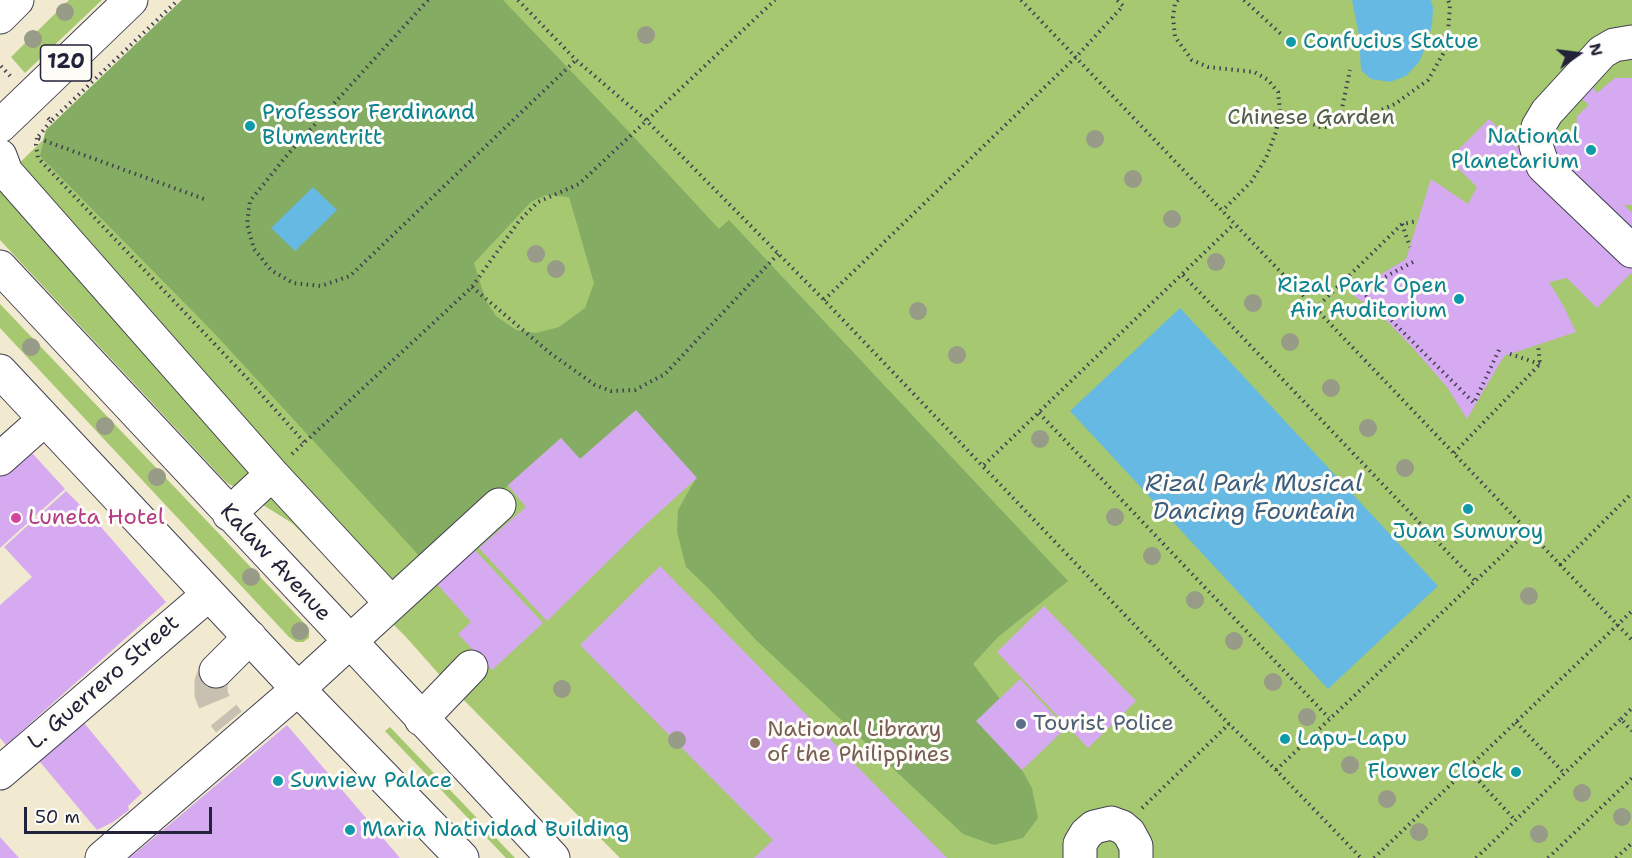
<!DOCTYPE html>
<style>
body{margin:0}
#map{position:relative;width:1632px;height:858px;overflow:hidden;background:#f1e9d0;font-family:"Shantell Sans",sans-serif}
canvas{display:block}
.north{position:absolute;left:1548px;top:24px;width:60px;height:60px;-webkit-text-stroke:4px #fdfcf7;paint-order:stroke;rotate:76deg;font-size:16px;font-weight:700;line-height:24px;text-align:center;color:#22223b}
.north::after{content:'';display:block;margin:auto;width:21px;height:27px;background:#22223b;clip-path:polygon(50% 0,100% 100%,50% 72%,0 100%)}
.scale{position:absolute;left:24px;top:807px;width:188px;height:27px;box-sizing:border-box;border:3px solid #22223b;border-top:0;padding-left:8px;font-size:18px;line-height:21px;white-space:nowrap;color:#22223b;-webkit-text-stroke:4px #fdfcf7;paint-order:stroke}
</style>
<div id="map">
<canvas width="1632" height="858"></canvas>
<div class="north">N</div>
<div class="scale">50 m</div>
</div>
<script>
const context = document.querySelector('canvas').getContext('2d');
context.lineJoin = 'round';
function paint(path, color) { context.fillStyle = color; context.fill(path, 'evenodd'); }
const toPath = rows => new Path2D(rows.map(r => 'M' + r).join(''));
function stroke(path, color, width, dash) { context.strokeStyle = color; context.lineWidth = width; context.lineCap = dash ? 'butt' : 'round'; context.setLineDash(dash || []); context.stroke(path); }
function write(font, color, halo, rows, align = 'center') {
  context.font = font + ' "Shantell Sans",sans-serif'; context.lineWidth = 6; context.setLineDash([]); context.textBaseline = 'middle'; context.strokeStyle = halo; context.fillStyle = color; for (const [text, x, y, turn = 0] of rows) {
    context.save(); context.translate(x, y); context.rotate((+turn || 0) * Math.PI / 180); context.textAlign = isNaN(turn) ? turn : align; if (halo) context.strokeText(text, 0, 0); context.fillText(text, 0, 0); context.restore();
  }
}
paint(toPath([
 [69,0,102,0,25,73,11,57],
 [182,0,1632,0,1632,858,620,858,445,681,406,637,292,523,226,482,0,240,0,182,43,140,46,130],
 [0,304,305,624,309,630,309,638,303,642,296,642,289,637,0,328],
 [390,727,515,858,506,858,385,731]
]), '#a6c870');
paint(toPath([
 [182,0,503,0,632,135,719,229,729,220,1068,581,998,637,973,664,1000,699,977,721,1022,770,1032,788,1038,818,1023,838,994,845,963,834,756,640,708,588,686,567,677,532,678,510,696,478,636,410,580,459,561,438,424,561,215,334,40,156,46,130],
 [546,195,569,197,594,283,585,308,559,327,536,333,516,330,496,316,486,301,474,263,531,202]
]), '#84ac62');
paint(toPath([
 [1352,0,1431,0,1433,8,1432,25,1427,44,1419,62,1406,76,1390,82,1371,79,1361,70,1359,36],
 [313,187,337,210,295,251,271,228],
 [1180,308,1438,586,1328,689,1070,411]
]), '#66b9e2');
paint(toPath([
 [1586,78,1597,93,1615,78,1632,78,1632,205,1624,205,1632,213,1632,247,1552,169,1548,131,1576,132,1577,116,1589,105,1573,91],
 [1489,119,1632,260,1632,272,1597,308,1567,278,1549,282,1563,305,1576,332,1504,356,1467,419,1447,387,1413,348,1380,314,1350,293,1406,259,1431,179,1468,204,1477,187,1449,159],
 [636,410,697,478,645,525,547,621,479,548,526,507,508,485,561,438,580,459],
 [22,442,65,489,0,548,0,462],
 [66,491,95,520,166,602,6,745,0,738,0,605,32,577,4,547],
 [474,549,543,623,492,670,458,634,471,622,437,584],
 [660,566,947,858,754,858,773,840,580,645],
 [1044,606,1136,701,1088,748,997,652],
 [1020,679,1066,728,1022,770,976,721],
 [80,718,142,793,128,806,129,810,113,822,97,830,35,756],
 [287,725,400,858,129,858,162,831],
 [0,837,19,858,0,858]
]), '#d6aaf0');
stroke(toPath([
 [216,671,211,682,211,694,216,706,229,722]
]), '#c8c1b2', 33, [33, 16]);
const minor = toPath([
 [1632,42,1614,45,1602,52,1547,112,1538,127,1536,146,1543,166,1632,251],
 [0,156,6,172,272,474,381,592,390,605],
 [0,267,553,858],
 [0,371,298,689,462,858],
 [0,459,45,419],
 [229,514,272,474],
 [216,671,250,637],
 [421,719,471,667],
 [0,773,209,594],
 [102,858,298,689,499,505],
 [1080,858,1080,844,1086,834,1094,827,1111,823,1122,827,1129,833,1136,846,1136,858]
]);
const highway = toPath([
 [0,17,17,0],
 [0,126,131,0]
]);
stroke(minor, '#414051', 35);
stroke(highway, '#414051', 35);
stroke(toPath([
 [428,0,288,154,250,201,247,224,254,249,271,270,293,283,321,286,350,276,576,60],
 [518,0,576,60,646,120,824,300,1229,724,1276,770,1361,858],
 [1021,0,1632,640],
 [1178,0,1175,3,1173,17,1175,37,1192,60,1208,67,1254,72,1268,80,1278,92,1280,111,1276,132,1266,158,1251,182,1222,211],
 [1244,0,1283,36],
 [1,66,12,78],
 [1280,111,1320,127,1330,127,1341,113,1350,70],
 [48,118,51,121,178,0],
 [51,121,37,138,207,200],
 [1336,122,1363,118,1395,104,1428,80,1447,47,1450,5,1448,0],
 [37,138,36,145,38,158,245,376,304,442],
 [1402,224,1410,247],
 [1413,262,1361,290,1474,403,1499,350],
 [1183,275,1475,581],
 [472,287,550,353,595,385,611,391,635,390,665,374,778,254],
 [824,300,1076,57,1123,6,1117,0],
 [1315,309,1402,224,1418,221],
 [1510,354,1540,364],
 [1039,413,1329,718],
 [1454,453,1540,364,1538,345],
 [292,454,472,287,519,221,538,202,579,184,775,0],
 [984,465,1234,224],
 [1560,565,1632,493],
 [1621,719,1632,708],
 [1516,722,1564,773],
 [1467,768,1515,820],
 [1276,770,1528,531],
 [1142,808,1229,724],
 [1374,858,1632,611],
 [1476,858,1621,719,1632,731],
 [1548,858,1632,778],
 [1616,858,1632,843]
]), '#414051', 4, [1.5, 4.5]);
stroke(minor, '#fff', 33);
stroke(highway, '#fff', 33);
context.fillStyle = '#989b88';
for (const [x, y] of [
 [65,12],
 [646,35],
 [33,39],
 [1095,139],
 [1133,179],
 [1172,219],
 [536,254],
 [1216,262],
 [556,269],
 [1253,303],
 [918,311],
 [1290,342],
 [31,347],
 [957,355],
 [1331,388],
 [105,426],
 [1368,428],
 [1040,439],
 [1405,468],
 [157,477],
 [1115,517],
 [1152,556],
 [251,577],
 [1529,596],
 [1195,600],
 [300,631],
 [1234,641],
 [1273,682],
 [562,689],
 [1307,717],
 [677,740],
 [1350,765],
 [1582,793],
 [1387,799],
 [1622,817],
 [1419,832],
 [1539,834]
]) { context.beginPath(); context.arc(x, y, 9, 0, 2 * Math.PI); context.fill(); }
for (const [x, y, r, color] of [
 [1291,42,6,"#0f9aa8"],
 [250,126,6,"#0f9aa8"],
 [1591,150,6,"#0f9aa8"],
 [1459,299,6,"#0f9aa8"],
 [1468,509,6,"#0f9aa8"],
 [16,518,6,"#d1479c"],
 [1021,724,6,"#5c6f8a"],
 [1285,739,6,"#0f9aa8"],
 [755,743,6,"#8d6e63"],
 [1516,772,6,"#0f9aa8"],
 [278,781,6,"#0f9aa8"],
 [350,830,6,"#0f9aa8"]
]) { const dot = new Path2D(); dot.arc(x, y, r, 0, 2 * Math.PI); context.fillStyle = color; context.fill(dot); stroke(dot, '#fdfcf7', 2); }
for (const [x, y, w] of [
 [66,63,51]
]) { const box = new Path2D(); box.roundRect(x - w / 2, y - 18, w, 36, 4.5); context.fillStyle = '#fdfcf7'; context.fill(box); stroke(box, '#22223b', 1.5); }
write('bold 21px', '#22223b', null, [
 ["120",66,63]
]);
write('22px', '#0d838f', '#fdfcf7', [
 ["Confucius Statue",1303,42],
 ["Professor Ferdinand",262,113],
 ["Blumentritt",262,138],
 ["National",1579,137,"right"],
 ["Planetarium",1579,162,"right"],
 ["Rizal Park Open",1447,286,"right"],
 ["Air Auditorium",1447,311,"right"],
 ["Juan Sumuroy",1468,532,"center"],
 ["Lapu-Lapu",1297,739],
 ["Flower Clock",1504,772,"right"],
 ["Sunview Palace",290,781],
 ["Maria Natividad Building",362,830]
], 'left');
write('22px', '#505c4e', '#fdfcf7', [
 ["Chinese Garden",1311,118]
]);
write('22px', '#b23c85', '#fdfcf7', [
 ["Luneta Hotel",28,518]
], 'left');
write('22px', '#22223b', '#fdfcf7', [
 ["Kalaw Avenue",275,563,47],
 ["L. Guerrero Street",104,683,-41]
]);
write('22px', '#4e5e75', '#fdfcf7', [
 ["Tourist Police",1033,724]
], 'left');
write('22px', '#785e54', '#fdfcf7', [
 ["National Library",767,730],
 ["of the Philippines",767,755]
], 'left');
write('italic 24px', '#3d5e7e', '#fdfcf7', [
 ["Rizal Park Musical",1254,485],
 ["Dancing Fountain",1254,513]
]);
</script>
